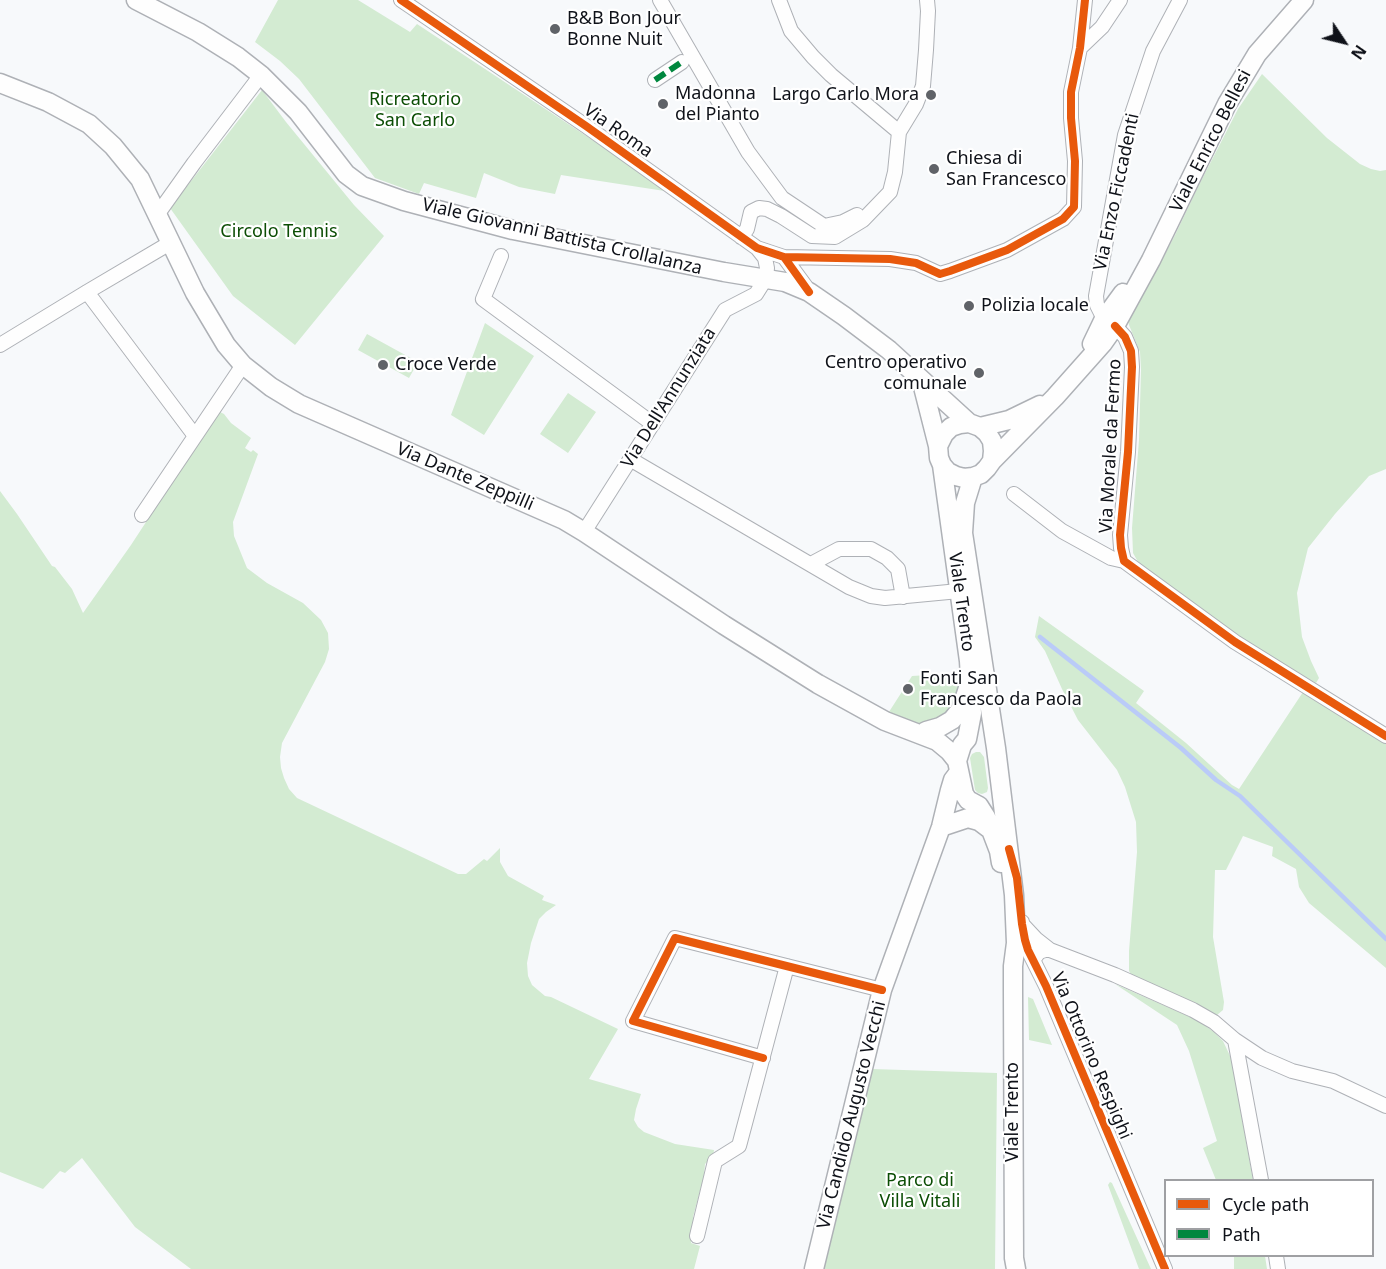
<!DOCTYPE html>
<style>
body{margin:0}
#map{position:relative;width:1386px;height:1269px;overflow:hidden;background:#f7f9fb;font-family:"Noto Sans",sans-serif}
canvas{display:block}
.legend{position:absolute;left:1164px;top:1179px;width:210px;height:78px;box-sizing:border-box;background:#fff;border:2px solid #9fa0a3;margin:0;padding:8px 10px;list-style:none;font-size:18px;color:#0f1219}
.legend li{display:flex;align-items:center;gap:12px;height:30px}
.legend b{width:30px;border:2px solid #9fa0a3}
.north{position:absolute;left:1314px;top:12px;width:60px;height:60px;-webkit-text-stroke:4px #fff;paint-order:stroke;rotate:125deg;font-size:16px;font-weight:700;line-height:24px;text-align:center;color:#0f1219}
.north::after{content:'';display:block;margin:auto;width:21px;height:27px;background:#0f1219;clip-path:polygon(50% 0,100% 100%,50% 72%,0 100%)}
</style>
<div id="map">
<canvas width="1386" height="1269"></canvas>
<ul class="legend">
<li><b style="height:8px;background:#e8590c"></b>Cycle path</li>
<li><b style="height:8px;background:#00873e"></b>Path</li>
</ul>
<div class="north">N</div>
</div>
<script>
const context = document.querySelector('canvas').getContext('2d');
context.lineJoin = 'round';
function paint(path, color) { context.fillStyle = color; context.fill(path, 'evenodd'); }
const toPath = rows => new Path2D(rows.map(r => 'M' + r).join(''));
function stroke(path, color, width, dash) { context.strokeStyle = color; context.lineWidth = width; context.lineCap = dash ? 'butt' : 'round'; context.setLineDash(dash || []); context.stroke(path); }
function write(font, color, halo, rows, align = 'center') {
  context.font = font + ' "Noto Sans",sans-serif'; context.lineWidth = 4.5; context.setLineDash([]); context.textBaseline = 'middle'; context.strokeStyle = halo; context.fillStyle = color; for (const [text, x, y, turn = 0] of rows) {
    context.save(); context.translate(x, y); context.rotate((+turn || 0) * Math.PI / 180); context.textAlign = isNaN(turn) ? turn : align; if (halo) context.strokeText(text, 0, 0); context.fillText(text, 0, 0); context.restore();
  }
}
paint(toPath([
 [278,0,358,0,410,32,417,24,671,192,561,175,555,194,519,187,484,173,476,198,424,183,419,194,375,178,299,79,280,61,255,42],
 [1262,74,1327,138,1360,164,1371,169,1380,171,1386,170,1386,469,1369,476,1335,514,1308,548,1297,593,1302,637,1311,661,1319,678,1316,683,1235,637,1149,574,1138,562,1133,553,1132,528,1139,440,1141,370,1140,352,1129,325,1128,318,1154,275,1175,235,1199,185,1238,109],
 [262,90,286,122,354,205,384,236,295,345,233,296,170,208],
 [485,323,534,356,484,435,451,415],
 [367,334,418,362,409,378,358,350],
 [568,393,596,412,568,453,540,434],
 [220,412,224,414,231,423,251,438,245,448,251,452,253,450,258,454,233,522,234,536,247,568,267,583,303,603,321,620,328,633,329,649,325,662,282,743,280,757,281,768,284,778,289,789,297,798,458,874,466,874,484,859,487,861,500,848,500,862,508,876,544,896,542,900,556,905,546,912,539,919,531,943,527,963,528,976,532,985,545,996,551,997,618,1029,589,1079,641,1094,636,1109,634,1120,638,1127,644,1132,675,1144,714,1150,713,1156,705,1164,704,1176,693,1217,696,1219,691,1243,700,1246,694,1269,191,1269,135,1227,82,1158,65,1173,60,1171,43,1189,0,1172,0,491,17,514,52,566,55,567,72,589,83,613,131,545,216,415],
 [1039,616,1144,691,1136,703,1186,743,1232,785,1239,789,1303,692,1386,743,1386,968,1309,903,1299,887,1296,869,1272,856,1273,847,1243,836,1226,870,1215,870,1213,937,1224,1002,1223,1010,1217,1015,1172,994,1134,979,1129,971,1129,951,1137,852,1136,822,1125,787,1117,770,1078,720,1062,689,1045,651,1035,637],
 [961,673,961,685,957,698,948,713,937,721,923,725,899,720,887,715,912,676],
 [976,752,980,752,984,757,988,788,987,792,982,794,978,793,975,790,970,758,972,754],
 [1115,984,1197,1020,1214,1032,1223,1041,1231,1058,1233,1068,1253,1180,1216,1180,1203,1148,1217,1141,1189,1051,1177,1025],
 [1028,997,1033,999,1052,1045,1029,1040],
 [872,1069,997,1073,995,1269,823,1269],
 [1110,1182,1112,1183,1151,1269,1139,1269,1108,1185],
 [1234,1256,1265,1256,1267,1269,1234,1269]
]), '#d3ebd2');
stroke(toPath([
 [1040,637,1181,748,1216,780,1240,796,1386,939]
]), '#bacbf8', 4.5);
const minor = toPath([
 [401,0,586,126,757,248,784,257,809,291],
 [660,0,748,152,782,198,824,226,843,222,857,215],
 [779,0,791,31,813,57,831,75,899,132],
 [1080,48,1102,27,1120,0],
 [655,80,682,62],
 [157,215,194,163,261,75],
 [741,237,747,229,751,212,759,208,767,209,781,216,812,236,835,237,863,220,890,192,895,172,899,132,916,104,923,86,926,50,928,11,927,0],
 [501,256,483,299,653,424],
 [784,257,890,259,916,263,940,274,950,271,1007,250,1063,219,1074,207,1075,161,1071,118,1071,92,1080,48,1085,0],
 [87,292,195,436],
 [1104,319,1097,305,1096,296,1125,135,1153,51,1180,0],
 [1115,326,1125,337,1131,351,1132,367,1128,452,1120,535,1121,548,1124,561,1235,642,1386,736],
 [0,345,87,292,170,243],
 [630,459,849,587,871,596,885,598,959,591],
 [1014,494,1062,531,1111,558,1124,561],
 [142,515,243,365],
 [584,532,725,310,756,294,766,278,767,268,765,258,757,248],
 [811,564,839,549,871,549,887,558,898,569,903,597],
 [1022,922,1025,940,1028,950,1046,986,1165,1269],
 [1022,924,1036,939,1050,950,1045,950,1039,952,1033,960],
 [1050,950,1115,975,1193,1010,1214,1022,1235,1040,1262,1058,1292,1071,1333,1081,1386,1106],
 [1235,1040,1261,1180],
 [763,1058,633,1021,675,938,882,990],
 [697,1236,715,1161,739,1146,787,966],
 [1276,1256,1278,1269]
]);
const major = toPath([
 [136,0,198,32,238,57,261,75,298,112,346,174,362,186,404,201,513,230,724,272,785,282,809,292,844,316,889,350,969,423],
 [0,83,48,102,89,124,113,146,140,179,195,293,226,345,243,365,271,387,299,404,564,520,584,532,724,625,818,684,885,721,937,741,949,751,957,761],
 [1092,344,1104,319,1123,293],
 [921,379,938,446,939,458,942,465,948,472,956,476,964,478,973,477,981,474,987,468,992,461,993,451,992,441,987,433,980,427,969,423,960,424,951,427,944,434,938,446],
 [980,427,1009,420,1040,405],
 [992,461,1055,397,1103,343,1115,326,1151,260,1227,104,1257,54,1304,0],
 [942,465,969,661,972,713,967,739,962,745,957,761,964,794,968,800,979,806,986,817,999,851,1001,863],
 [973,477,965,503,963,533,996,748,1014,895,1016,943,1013,966,1013,991,1014,1258,1016,1269],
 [926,731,940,727,952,720,961,709,968,688],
 [941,827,968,818,979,821,991,830],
 [814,1269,882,990,941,827,950,790,953,780,959,772]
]);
stroke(minor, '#aeb1b6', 16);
stroke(major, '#aeb1b6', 21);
stroke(minor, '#fefefe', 14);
stroke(major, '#fefefe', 18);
stroke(toPath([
 [655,80,682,62]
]), '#00873e', 6, [12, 6]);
stroke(toPath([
 [401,0,586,126,757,248,784,257,809,292],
 [784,257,890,259,916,263,940,274,950,271,1007,250,1063,219,1074,207,1075,161,1071,118,1071,92,1080,48,1085,0],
 [1115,326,1125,337,1131,351,1132,367,1128,452,1120,535,1121,548,1124,561,1235,642,1386,736],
 [1009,849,1017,878,1022,924,1025,940,1028,950,1046,986,1165,1269],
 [763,1058,633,1021,675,938,882,990]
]), '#e8590c', 8);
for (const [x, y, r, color] of [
 [555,29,6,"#606368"],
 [931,95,6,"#606368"],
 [663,104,6,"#606368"],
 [934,169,6,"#606368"],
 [969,306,6,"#606368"],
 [383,365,6,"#606368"],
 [979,373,6,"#606368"],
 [908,689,6,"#606368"]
]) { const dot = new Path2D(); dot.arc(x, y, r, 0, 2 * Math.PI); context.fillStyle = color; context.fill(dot); stroke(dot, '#fff', 2); }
write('18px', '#0f1219', '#fff', [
 ["B&B Bon Jour",567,19],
 ["Bonne Nuit",567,40],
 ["Madonna",675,94],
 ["del Pianto",675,115],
 ["Largo Carlo Mora",919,95,"right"],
 ["Chiesa di",946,159],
 ["San Francesco",946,180],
 ["Polizia locale",981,306],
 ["Centro operativo",967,363,"right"],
 ["comunale",967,384,"right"],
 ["Croce Verde",395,365],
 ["Fonti San",920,679],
 ["Francesco da Paola",920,700]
], 'left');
write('18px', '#0b4d04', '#fff', [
 ["Ricreatorio",415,100],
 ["San Carlo",415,121],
 ["Circolo Tennis",279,232],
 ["Parco di",920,1181],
 ["Villa Vitali",920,1202]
]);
write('18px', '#0f1219', '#fff', [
 ["Via Roma",618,131,35],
 ["Viale Enrico Bellesi",1211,141,-63],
 ["Via Enzo Ficcadenti",1117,192,-78],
 ["Viale Giovanni Battista Crollalanza",562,237,13],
 ["Via Dell'Annunziata",669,398,-58],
 ["Via Morale da Fermo",1111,446,-87],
 ["Via Dante Zeppilli",465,477,23],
 ["Viale Trento",961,602,82],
 ["Via Ottorino Respighi",1091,1056,67],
 ["Viale Trento",1013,1112,-90],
 ["Via Candido Augusto Vecchi",852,1115,-76]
]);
</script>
